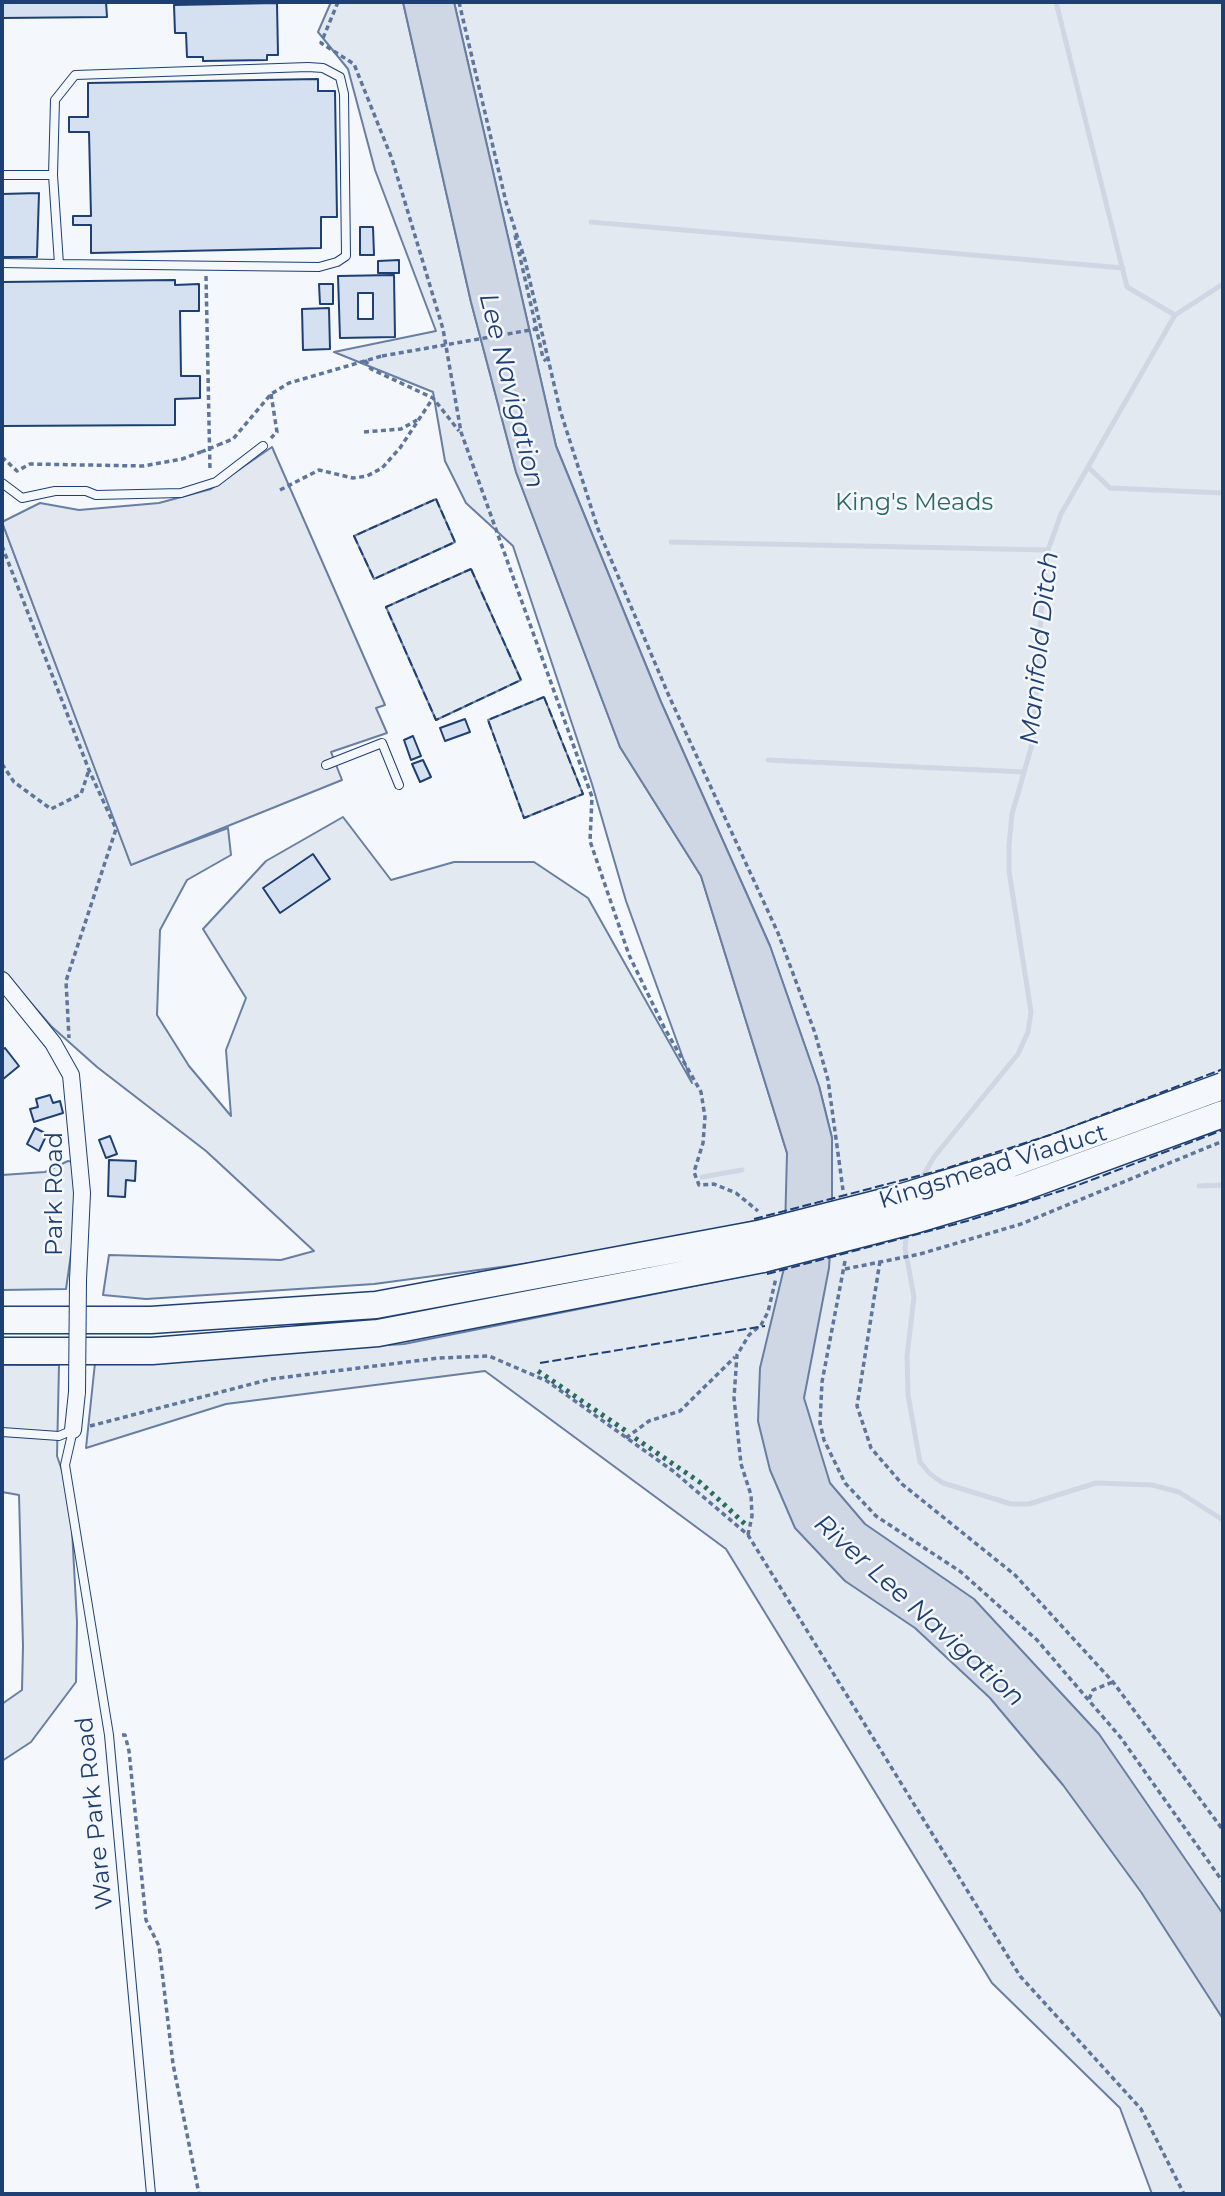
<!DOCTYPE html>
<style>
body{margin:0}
#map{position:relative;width:1225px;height:2196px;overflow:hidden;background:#f4f7fb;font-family:Montserrat,sans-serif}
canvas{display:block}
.frame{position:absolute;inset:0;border:4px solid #1d3f73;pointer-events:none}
</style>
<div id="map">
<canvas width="1225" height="2196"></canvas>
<div class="frame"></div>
</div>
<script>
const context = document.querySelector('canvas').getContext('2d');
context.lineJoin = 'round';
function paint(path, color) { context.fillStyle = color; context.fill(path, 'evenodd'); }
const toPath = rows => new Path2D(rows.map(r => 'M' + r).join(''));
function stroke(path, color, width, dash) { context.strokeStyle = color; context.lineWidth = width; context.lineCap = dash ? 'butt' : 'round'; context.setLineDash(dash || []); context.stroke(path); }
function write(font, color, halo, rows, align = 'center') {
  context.font = font + ' Montserrat,sans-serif'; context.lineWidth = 5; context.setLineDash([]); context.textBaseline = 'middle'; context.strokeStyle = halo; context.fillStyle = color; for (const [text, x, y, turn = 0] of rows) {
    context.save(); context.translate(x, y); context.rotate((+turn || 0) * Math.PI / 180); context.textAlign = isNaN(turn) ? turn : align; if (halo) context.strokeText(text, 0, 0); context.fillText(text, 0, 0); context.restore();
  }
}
const green = toPath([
 [331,2,403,2,471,302,516,472,620,747,701,876,787,1153,788,1214,598,1254,374,1284,146,1299,103,1295,109,1255,281,1260,314,1251,206,1151,97,1067,51,1026,2,970,2,522,131,864,228,828,231,855,187,880,160,930,157,1015,189,1066,231,1116,226,1050,246,998,203,929,266,861,343,817,391,880,454,862,534,862,588,898,692,1083,626,901,592,784,513,546,466,503,445,461,433,392,334,352,436,331,375,170,348,69,318,32,331,2],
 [454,2,1223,2,1223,2194,1152,2194,1120,2108,992,1983,726,1549,485,1371,226,1404,86,1448,95,1363,404,1344,784,1268,832,1138,819,1086,770,946,661,702,556,446,454,2],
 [436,499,455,542,374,579,354,536,436,499],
 [471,569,521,680,436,720,386,607,471,569],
 [544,697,583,794,524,818,488,720,544,697],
 [68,1161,73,1162,76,1219,66,1289,2,1290,2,1175,45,1172,68,1161],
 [2,1365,59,1365,57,1456,70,1493,77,1622,76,1682,31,1742,2,1761,2,1704,22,1690,23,1646,19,1495,2,1492,2,1365]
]);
paint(green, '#e3e9f0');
stroke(green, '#687fa3', 2);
const parking = toPath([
 [272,447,385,705,376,708,387,733,331,752,342,780,131,865,2,522,40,503,79,510,159,503,211,489,272,447]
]);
paint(parking, '#e3e8f0');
stroke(parking, '#687fa3', 2);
const water = toPath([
 [403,2,454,2,556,446,661,702,770,946,819,1086,832,1138,832,1221,829,1268,804,1398,830,1483,865,1524,974,1599,1099,1734,1223,1914,1223,2019,1141,1892,1063,1785,990,1698,915,1628,845,1581,795,1528,770,1470,758,1421,760,1368,784,1268,787,1153,701,876,620,747,516,472,471,302,403,2]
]);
paint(water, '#cfd7e4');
stroke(water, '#687fa3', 2);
stroke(toPath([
 [591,222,1123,268],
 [1175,315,1223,284],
 [1088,467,1110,488,1223,493],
 [671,542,1048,550],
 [768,760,1024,772],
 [702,1177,742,1170],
 [919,1183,934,1157,1018,1054,1028,1032,1031,1012,1009,871,1009,845,1012,814,1033,741,1043,582,1048,550,1061,514,1175,315,1127,287,1056,2],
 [1199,1186,1223,1185],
 [907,1229,905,1248,914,1297,907,1356,908,1395,920,1462,930,1474,943,1483,1011,1504,1029,1504,1096,1483,1152,1485,1179,1492,1223,1520]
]), '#cfd7e4', 5);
const building = toPath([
 [2,2,106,2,107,17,2,18,2,2],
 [277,3,278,55,267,55,267,60,203,61,203,57,187,57,186,33,175,33,174,5,277,3],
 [318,79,318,91,335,91,337,217,321,217,321,248,91,253,91,225,73,225,73,216,91,216,89,132,69,132,69,117,88,117,88,83,318,79],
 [39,193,37,257,2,257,2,194,39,193],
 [360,227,373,227,374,255,360,255,360,227],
 [399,260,399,273,378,273,378,261,399,260],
 [394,275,395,337,340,338,338,276,394,275],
 [358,293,373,293,373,319,358,319,358,293],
 [175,280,175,285,199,284,199,311,180,311,181,376,200,376,200,398,175,399,175,425,2,426,2,282,175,280],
 [319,284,333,284,333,304,320,304,319,284],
 [329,308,330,349,303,350,302,309,329,308],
 [465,719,470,732,445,741,440,728,465,719],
 [413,736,421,756,411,760,404,740,413,736],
 [423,760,431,777,420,782,412,764,423,760],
 [313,854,330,879,280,913,263,888,313,854],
 [5,1048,19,1066,2,1080,2,1050,5,1048],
 [50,1095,53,1103,60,1101,63,1113,34,1122,30,1109,38,1107,36,1099,50,1095],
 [35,1128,47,1134,39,1151,27,1144,35,1128],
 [110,1136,117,1154,106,1158,99,1140,110,1136],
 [109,1160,136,1161,135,1181,126,1180,125,1197,108,1196,109,1160]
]);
paint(building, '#d5e0f0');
stroke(building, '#1d3f73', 2);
const service = toPath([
 [2,175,53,175,59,264,2,263],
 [53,175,55,100,75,75,308,67,323,68,340,77,344,94,346,256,337,262,319,267,59,264],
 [2,483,22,498,55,491,86,491,96,495,181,493,216,482,263,446],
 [326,765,382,743,399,785],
 [73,1430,65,1465,109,1735,151,2194],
 [2,1432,59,1436,73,1430]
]);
const minor = toPath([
 [2,980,53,1043,71,1075,82,1193,78,1280],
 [73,1430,77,1392]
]);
const trunk = toPath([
 [2,1320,151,1320,376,1305,758,1234],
 [2,1351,152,1351,378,1333,763,1259]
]);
stroke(service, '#1d3f73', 10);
stroke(minor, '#1d3f73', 18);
stroke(trunk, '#1d3f73', 29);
stroke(toPath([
 [338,2,321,43,354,64,392,159,443,329,461,432,592,797,590,841,629,955,664,1027,701,1092,705,1117,703,1143,694,1172,699,1185,714,1184,736,1193,758,1211],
 [459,2,506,202,525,260,560,410,598,529,669,696,778,933,815,1033,828,1080,843,1190],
 [515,235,543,358,546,361],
 [206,276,210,471],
 [365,360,371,369,433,398,459,431],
 [271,394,277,432,271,438],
 [364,432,401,429,417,420],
 [218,445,233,439,271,394,289,383,382,356],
 [2,457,17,471,30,464,143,466,182,459,201,452],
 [280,490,319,470,353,478,367,476,382,468,400,448,433,398],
 [2,546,89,770,116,829,66,981,69,1038],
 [2,764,14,782,51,809,81,794,89,770],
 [845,1261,822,1382,820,1423,824,1440,845,1483,876,1516,961,1572,1037,1640,1121,1738,1223,1882],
 [880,1261,857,1406,871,1448,902,1484,1015,1575,1113,1682,1223,1830],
 [845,1269,920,1254,1021,1224,1223,1141],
 [90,1426,271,1379,439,1358,489,1356,547,1381,673,1471,748,1535,1020,1976,1141,2109,1184,2194],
 [626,1438,649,1421,680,1411,735,1357],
 [748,1535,752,1516,751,1495,741,1464,734,1398,737,1355,749,1335,761,1325,768,1312,776,1278],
 [1089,1699,1093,1690,1113,1682],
 [122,1735,125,1735,129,1751,146,1920,159,1946,173,2064,199,2194]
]), '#5e769c', 3.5, [5, 3.5]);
stroke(service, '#f4f7fb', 8);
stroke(minor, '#f4f7fb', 16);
stroke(trunk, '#f4f7fb', 26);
const minorBridge = toPath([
 [77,1392,78,1280]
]);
const trunkBridge = toPath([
 [758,1234,899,1198,1010,1164,1223,1086],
 [763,1259,911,1221,1021,1188,1223,1114]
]);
stroke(minorBridge, '#1d3f73', 18, []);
stroke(trunkBridge, '#1d3f73', 29, []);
stroke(toPath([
 [382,356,536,329],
 [201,452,218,445]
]), '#5e769c', 3.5, [5, 3.5]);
stroke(minorBridge, '#f4f7fb', 16);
stroke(trunkBridge, '#f4f7fb', 26);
stroke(toPath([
 [538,1371,626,1431],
 [635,1438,701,1483,745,1524]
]), '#2c6c60', 5, [3.5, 5]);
stroke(toPath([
 [436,499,455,542,374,579,354,536,436,499],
 [471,569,521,680,436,720,386,607,471,569],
 [544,697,583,794,524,818,488,720,544,697],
 [754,1219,941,1170,1050,1135,1223,1069],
 [767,1274,967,1221,1073,1187,1223,1130],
 [540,1363,765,1326]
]), '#1d3f73', 2, [9, 3.5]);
write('24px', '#2c6c60', '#f4f7fb', [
 ["King's Meads",914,503]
]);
write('24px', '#1d3f73', '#f4f7fb', [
 ["Kingsmead Viaduct",993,1167,-17],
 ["Park Road",55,1194,-90],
 ["Ware Park Road",95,1813,-96]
]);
write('italic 26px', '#1d3f73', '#f4f7fb', [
 ["Lee Navigation",511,391,76],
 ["Manifold Ditch",1040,648,-84],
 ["River Lee Navigation",919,1611,42]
]);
</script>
